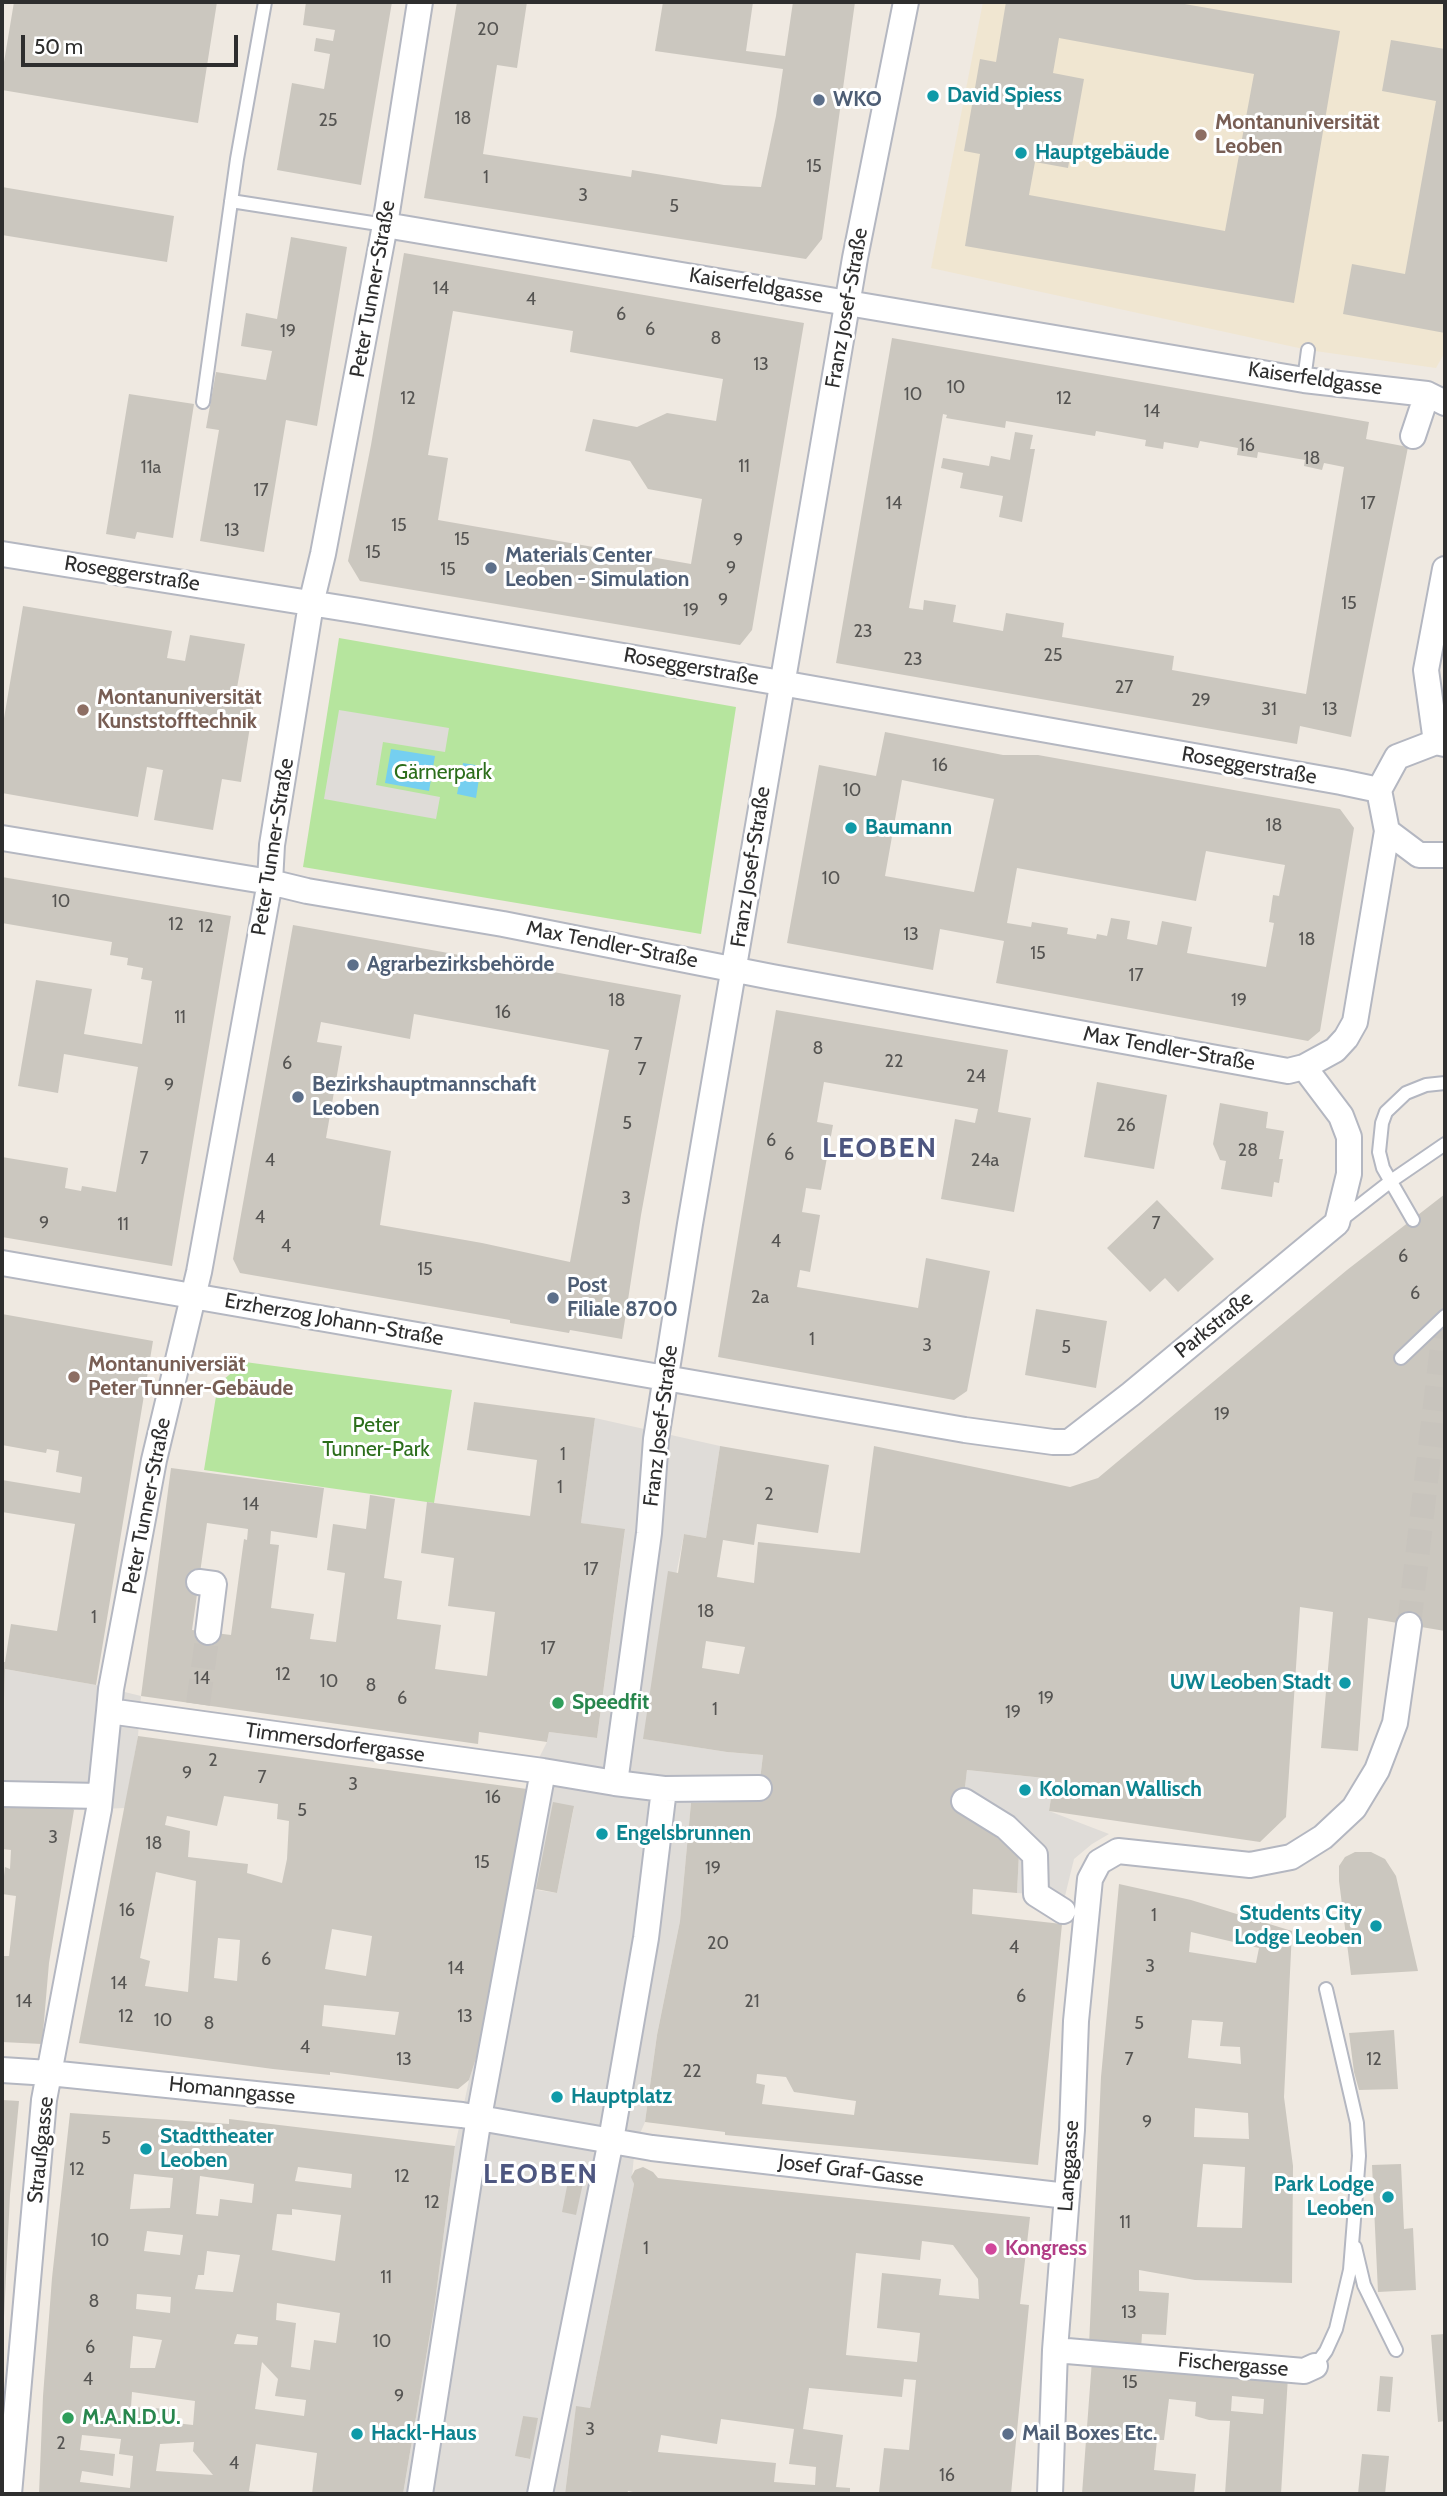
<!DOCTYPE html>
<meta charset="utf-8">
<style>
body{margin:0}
#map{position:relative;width:1447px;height:2496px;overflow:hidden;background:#efe9e1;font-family:Cabin,sans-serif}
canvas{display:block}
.frame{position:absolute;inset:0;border:4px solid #2e2e2e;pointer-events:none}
.scale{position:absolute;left:21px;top:35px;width:217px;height:32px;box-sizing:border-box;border:4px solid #2e2e2e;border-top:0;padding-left:9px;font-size:21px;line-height:24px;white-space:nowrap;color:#2e2e2e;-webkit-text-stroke:5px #fff;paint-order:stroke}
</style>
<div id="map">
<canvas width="1447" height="2496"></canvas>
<div class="frame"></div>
<div class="scale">50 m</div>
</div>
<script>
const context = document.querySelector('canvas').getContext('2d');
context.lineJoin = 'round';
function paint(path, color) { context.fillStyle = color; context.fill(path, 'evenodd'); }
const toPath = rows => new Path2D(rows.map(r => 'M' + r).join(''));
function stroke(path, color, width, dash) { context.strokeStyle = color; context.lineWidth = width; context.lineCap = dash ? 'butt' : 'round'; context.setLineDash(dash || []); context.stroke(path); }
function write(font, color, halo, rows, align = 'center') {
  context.font = font + ' Cabin,sans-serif'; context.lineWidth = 6; context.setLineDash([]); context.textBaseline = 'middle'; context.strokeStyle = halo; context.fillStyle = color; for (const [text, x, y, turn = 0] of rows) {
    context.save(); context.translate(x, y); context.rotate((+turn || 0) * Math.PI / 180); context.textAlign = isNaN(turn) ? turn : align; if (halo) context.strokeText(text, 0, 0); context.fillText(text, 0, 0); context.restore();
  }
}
paint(toPath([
 [983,2,1445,2,1445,352,1436,368,1308,350,931,268]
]), '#f0e6d1');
paint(toPath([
 [339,638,736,707,701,934,303,867],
 [245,1362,452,1390,434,1503,204,1470,218,1384]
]), '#b6e59e');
paint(toPath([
 [339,710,449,728,445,752,383,742,376,785,440,797,436,819,324,799],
 [595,1418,720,1446,706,1538,684,1534,644,1739,727,1752,763,1755,759,1788,756,1801,691,1803,680,1921,657,2035,645,2122,635,2145,632,2177,634,2184,590,2408,576,2407,565,2494,403,2494,434,2310,455,2146,469,2080,479,2049,533,1770,547,1742,549,1732,597,1738,625,1530,581,1523],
 [574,1807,557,1893,537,1890,537,1889],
 [523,2416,530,2459,529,2459,516,2456],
 [5,1669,96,1685,141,1696,138,1736,125,1808,74,1810,66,1799,2,1798],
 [967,1770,1054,1779,1049,1811,1109,1834,1092,1844,1074,1859,1065,1896,1017,1893,1019,1853,962,1813]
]), '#dfdcd8');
paint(toPath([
 [391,749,435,756,429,791,385,783],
 [463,763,481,766,476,798,457,794]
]), '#75cff0');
paint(toPath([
 [14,2,217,2,198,123,2,90,2,74],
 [306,2,392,2,361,185,277,170,292,83,324,89,330,54,314,51,316,38,333,41,335,30,303,25],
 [457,2,527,2,517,68,497,65,483,154,631,177,632,170,724,185,761,187,776,116,783,69,655,51,663,2,753,2,746,51,785,56,793,2,855,2,822,239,806,259,424,198],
 [1006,2,1173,2,1340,31,1294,303,965,246,980,154,964,151,980,59,996,62],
 [1059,38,1254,74,1225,231,1029,195,1035,162,1068,168,1084,79,1053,73],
 [1391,40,1445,49,1445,333,1343,314,1352,264,1405,274,1436,101,1382,91],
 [2,187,174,216,167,262,2,235],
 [291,237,347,247,317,426,286,420,264,552,200,541,219,430,206,428,216,372,266,380,272,351,241,346,246,313,277,319],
 [404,253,804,323,752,630,740,645,360,581,348,561,371,445],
 [453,311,573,331,570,352,723,379,716,421,667,413,637,427,593,419,585,451,630,461,648,489,702,499,691,564,438,520,448,458,428,455],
 [892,338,1369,422,1366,439,1408,447,1351,737,1300,726,1297,744,836,663],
 [943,414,947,415,946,418,1005,428,1006,421,1095,436,1096,431,1146,440,1145,446,1163,449,1164,442,1198,448,1200,441,1238,448,1237,455,1257,458,1258,452,1305,460,1304,466,1322,470,1324,463,1344,467,1306,694,1172,670,1174,656,1062,637,1064,623,1006,613,1003,631,953,622,956,605,924,600,923,610,909,608],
 [129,394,194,404,173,538,137,532,135,539,106,534],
 [1015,432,1033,435,1030,449,1035,449,1022,522,999,517,1003,496,960,488,963,473,941,468,943,458,989,466,991,456,1010,460],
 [23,606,172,631,167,658,185,661,190,635,245,644,236,693,255,696,241,782,222,779,213,830,154,820,163,770,147,767,138,817,2,793,2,730],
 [885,732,1003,755,1038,755,1340,809,1354,828,1320,1031,1308,1041,996,983,1004,941,940,929,933,970,787,943,819,765,876,776],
 [902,780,994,799,974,892,885,876],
 [1206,851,1285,865,1279,896,1273,895,1269,922,1274,923,1266,967,1187,953,1192,927,1162,921,1157,945,1127,939,1130,921,1111,918,1107,936,1097,934,1096,939,1067,934,1068,928,1032,922,1031,927,1007,923,1017,868,1196,901],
 [2,877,231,916,172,1266,2,1237,2,1157,68,1168,65,1188,81,1191,82,1186,116,1192,138,1067,64,1054,58,1093,18,1086,36,980,92,989,84,1034,142,1044,152,981,141,979,143,968,127,965,128,958,110,955,112,942,2,923],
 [293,925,681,995,641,1215,622,1339,570,1330,569,1333,546,1329,510,1323,510,1320,240,1273,233,1259],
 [414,1014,609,1050,570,1262,482,1243,380,1225,391,1151,326,1138,342,1046,317,1042,321,1022,410,1039],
 [776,1010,1008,1050,998,1112,1031,1118,1014,1212,941,1199,955,1119,975,1123,978,1109,824,1082,817,1122,833,1125,821,1190,806,1188,805,1195,802,1212,820,1215,810,1272,800,1270,797,1287,918,1308,926,1258,990,1271,967,1391,954,1400,718,1357],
 [1097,1082,1167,1095,1154,1169,1084,1157],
 [1220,1103,1268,1112,1266,1128,1284,1131,1279,1159,1283,1159,1279,1183,1274,1182,1272,1197,1221,1189,1226,1161,1220,1160,1213,1144],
 [1445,1194,1445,1631,1368,1618,1358,1751,1321,1748,1333,1612,1300,1607,1286,1817,1260,1842,1049,1811,1054,1779,967,1770,962,1813,1019,1853,1017,1893,973,1889,972,1914,1062,1924,1038,2165,725,2135,725,2132,645,2122,657,2035,680,1921,691,1803,756,1801,759,1788,763,1755,727,1752,643,1739,668,1571,678,1573,684,1534,706,1538,720,1446,829,1465,818,1533,757,1524,754,1545,723,1540,717,1577,754,1583,758,1542,860,1553,874,1446,1070,1487,1098,1478,1347,1270],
 [706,1641,745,1647,739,1674,702,1668],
 [757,2074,786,2077,794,2092,856,2101,854,2115,762,2104,765,2085,756,2083],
 [1157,1200,1214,1259,1178,1292,1165,1278,1150,1292,1107,1248],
 [1036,1309,1107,1321,1096,1388,1025,1375],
 [2,1314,153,1341,96,1685,5,1669,4,1704,2,1704,2,1662,5,1662,11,1624,57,1631,75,1524,2,1512,2,1480,80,1493,82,1477,56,1472,59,1451,47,1449,46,1453,2,1445],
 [474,1402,595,1418,581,1523,625,1529,597,1738,549,1732,547,1742,479,1732,478,1744,141,1696,171,1468,324,1488,317,1538,271,1531,270,1544,279,1545,271,1608,314,1614,310,1639,336,1642,345,1573,327,1570,333,1524,366,1529,370,1495,395,1499,384,1578,402,1581,397,1619,441,1625,435,1669,487,1676,495,1612,448,1606,454,1558,421,1553,427,1502,530,1516,537,1460,467,1450],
 [207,1523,248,1529,247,1540,244,1539,231,1635,192,1630],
 [138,1736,527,1789,479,2049,469,2080,458,2089,330,2072,330,2075,273,2069,79,2043],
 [224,1796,278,1804,277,1819,289,1821,287,1859,282,1883,247,1873,248,1864,188,1857,190,1831,165,1825,167,1816,217,1826],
 [156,1872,196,1881,188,1992,145,1986,150,1961,140,1958],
 [332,1929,372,1936,366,1976,325,1969],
 [218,1938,240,1940,237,1981,214,1978],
 [324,2005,399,2012,395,2035,322,2026],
 [2,1798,67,1799,74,1810,49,1963,42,2044,2,2042,2,1956,9,1956,16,1896,2,1894,5,1867,10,1869,11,1850,2,1849],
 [553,1802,574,1806,557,1893,536,1889],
 [1355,1852,1371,1852,1385,1859,1396,1876,1418,1971,1351,1975,1339,1881,1339,1866,1345,1857],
 [1119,1884,1191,1900,1292,1931,1284,2097,1293,2166,1292,2283,1195,2280,1139,2270,1139,2291,1169,2293,1166,2335,1142,2334,1141,2349,1089,2346,1101,2077],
 [1191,1932,1259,1948,1256,1963,1189,1952],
 [1192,2020,1223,2022,1220,2046,1240,2047,1241,2064,1188,2058],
 [1195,2108,1248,2113,1249,2139,1194,2137],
 [1203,2164,1245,2167,1242,2228,1197,2227],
 [1394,2030,1398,2089,1359,2090,1354,2072,1349,2033],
 [2,2100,19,2101,10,2195,4,2317,2,2317],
 [70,2113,229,2124,229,2119,455,2146,434,2310,403,2494,312,2494,317,2453,256,2444,249,2491,261,2492,261,2494,39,2494,43,2396,52,2278],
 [298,2167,352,2174,351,2188,295,2181],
 [134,2174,173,2178,170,2208,130,2209],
 [200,2176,254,2184,252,2203,220,2199,218,2216,196,2214],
 [292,2209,341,2215,335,2261,272,2250,277,2214,292,2215],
 [147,2231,183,2235,180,2255,144,2251],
 [207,2251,240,2255,233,2292,195,2289,198,2275,204,2275],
 [137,2294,171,2297,170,2313,136,2309],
 [277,2303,340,2313,336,2343,314,2340,310,2370,291,2367,296,2323,276,2320],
 [237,2334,258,2337,257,2345,234,2344],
 [133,2336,162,2340,155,2368,130,2368],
 [262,2362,278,2379,275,2396,306,2400,304,2416,255,2409],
 [132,2392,195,2401,193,2425,167,2422,170,2409,131,2407],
 [82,2435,121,2439,119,2454,133,2456,130,2488,80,2482,82,2471,113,2476,115,2454,80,2450],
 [194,2442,193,2451,213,2475,156,2471,160,2444],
 [1401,2164,1404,2229,1413,2228,1416,2290,1378,2292,1372,2165],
 [643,2167,653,2172,658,2178,1030,2217,1020,2304,1029,2305,1011,2494,906,2494,879,2492,884,2448,909,2450,916,2380,904,2379,902,2397,809,2388,803,2429,843,2435,836,2487,850,2488,850,2494,643,2494,628,2491,627,2494,565,2494,576,2406,590,2408,634,2184,631,2177,635,2170],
 [922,2241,953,2245,978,2279,979,2299,939,2295,941,2279,882,2273,877,2328,920,2333,917,2362,846,2355,856,2253,920,2260],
 [721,2419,794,2429,789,2464,816,2467,815,2485,774,2482,776,2463,658,2452,661,2435,717,2444],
 [570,2171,585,2174,576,2215,562,2212],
 [1445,2334,1445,2421,1438,2422,1431,2335],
 [1092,2360,1288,2376,1281,2494,1225,2494,1230,2421,1209,2420,1195,2416,1196,2402,1169,2399,1164,2440,1157,2440,1154,2470,1196,2474,1194,2494,1082,2494],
 [1232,2396,1264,2399,1263,2414,1231,2411],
 [1380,2376,1393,2377,1390,2412,1377,2411],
 [523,2416,538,2418,530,2459,515,2456],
 [1362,2454,1389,2456,1385,2494,1358,2494]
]), '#cbc7bf');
stroke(toPath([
 [1409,1625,1445,1321],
 [198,1704,208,1632]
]), '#c8c4bd', 24, [24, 12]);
const lane = toPath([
 [231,201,385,225],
 [1304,380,1308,350],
 [203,402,237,159,265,2],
 [1341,1220,1391,1181,1445,1144],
 [1413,1220,1383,1168,1379,1152,1382,1123,1386,1112,1406,1093,1426,1085,1445,1083],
 [1401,1358,1445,1316],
 [1355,2247,1364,2285,1396,2350],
 [1315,2366,1326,2351,1336,2329,1350,2270,1359,2156,1357,2123,1326,1989]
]);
const street = toPath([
 [420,2,385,225,323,554,311,604,272,845,270,882,199,1272,154,1460,111,1689,109,1711,543,1771,615,1783,649,1533,656,1439,690,1224,855,258,906,2],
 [385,225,1304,380,1427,394,1445,403],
 [1413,436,1427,394],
 [2,554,360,611,781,683,1341,782,1379,790],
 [1436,742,1426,670,1445,569],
 [1387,831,1419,855,1445,855],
 [2,838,270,882,307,891,503,924,772,977,1288,1071,1304,1067,1335,1050,1346,1038,1355,1022,1387,831,1379,790,1397,757,1436,742,1445,744],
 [2,1263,965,1430,1053,1442,1069,1442,1131,1394,1337,1223,1349,1174,1349,1137,1341,1116,1304,1067],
 [199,1582,214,1584,208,1632],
 [664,1789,759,1788],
 [2,1794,100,1796],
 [964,1801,1006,1827,1035,1855,1036,1894,1063,1911],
 [2,2070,49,2073,462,2115,652,2148,1067,2196],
 [1055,2350,1304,2371,1315,2366],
 [9,2494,44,2100,99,1809,109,1711],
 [420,2494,479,2117,543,1771],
 [540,2494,611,2140,646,1938,664,1789,615,1783],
 [1050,2494,1055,2350,1072,2130,1076,2021,1090,1879,1099,1862,1118,1851,1250,1865,1291,1857,1323,1837,1354,1808,1377,1770,1395,1723,1409,1625]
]);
stroke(lane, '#b4b7c1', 16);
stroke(street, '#b4b7c1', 28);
stroke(lane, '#fff', 12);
stroke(street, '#fff', 24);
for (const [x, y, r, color] of [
 [933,96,7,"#0f9aa8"],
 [819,100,7,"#5c6f8a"],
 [1201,135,7,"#8d6e63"],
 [1021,153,7,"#0f9aa8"],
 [491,568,7,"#5c6f8a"],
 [83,710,7,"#8d6e63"],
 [851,828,7,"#0f9aa8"],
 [353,965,7,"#5c6f8a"],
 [298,1097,7,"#5c6f8a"],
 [553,1298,7,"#5c6f8a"],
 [74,1377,7,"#8d6e63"],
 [1345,1683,7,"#0f9aa8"],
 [558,1703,7,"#2e9e5b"],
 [1025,1790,7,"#0f9aa8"],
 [602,1834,7,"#0f9aa8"],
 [1376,1926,7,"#0f9aa8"],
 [557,2097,7,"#0f9aa8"],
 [146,2149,7,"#0f9aa8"],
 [1388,2197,7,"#0f9aa8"],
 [991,2249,7,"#d1479c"],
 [68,2418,7,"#2e9e5b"],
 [357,2434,7,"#0f9aa8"],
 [1008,2434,7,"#5c6f8a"]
]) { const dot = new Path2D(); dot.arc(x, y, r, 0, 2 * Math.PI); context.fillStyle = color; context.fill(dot); stroke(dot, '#fff', 2.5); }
write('18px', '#555452', null, [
 ["20",488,30],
 ["18",463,119],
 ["25",328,121],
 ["15",814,167],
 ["1",486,178],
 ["3",583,196],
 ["5",674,207],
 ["14",441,289],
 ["4",531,300],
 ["6",621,315],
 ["6",650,330],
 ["19",288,332],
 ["8",716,339],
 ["13",761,365],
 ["10",956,388],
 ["10",913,395],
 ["12",408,399],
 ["12",1064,399],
 ["14",1152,412],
 ["16",1247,446],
 ["18",1312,459],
 ["11",744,467],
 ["11a",151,468],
 ["17",261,491],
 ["14",894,504],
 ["17",1368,504],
 ["15",399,526],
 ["13",232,531],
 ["15",462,540],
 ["9",738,541],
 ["15",373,553],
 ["9",731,569],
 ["15",448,570],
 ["9",723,601],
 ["15",1349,604],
 ["19",691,611],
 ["23",863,632],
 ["25",1053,656],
 ["23",913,660],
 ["27",1124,688],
 ["29",1201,701],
 ["31",1269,710],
 ["13",1330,710],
 ["16",940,766],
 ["10",852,791],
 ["18",1274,826],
 ["10",831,879],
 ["10",61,902],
 ["12",176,925],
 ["12",206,927],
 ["13",911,935],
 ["18",1307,940],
 ["15",1038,954],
 ["17",1136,976],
 ["18",617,1001],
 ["19",1239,1001],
 ["16",503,1013],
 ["11",180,1018],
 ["7",638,1045],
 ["8",818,1049],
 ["22",894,1062],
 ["6",287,1064],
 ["7",642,1070],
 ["24",976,1077],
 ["9",169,1086],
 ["5",627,1124],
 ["26",1126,1126],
 ["6",771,1141],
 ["28",1248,1151],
 ["6",789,1155],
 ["7",144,1159],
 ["4",270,1161],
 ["24a",985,1161],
 ["3",626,1199],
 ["4",260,1218],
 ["9",44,1224],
 ["7",1156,1224],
 ["11",123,1225],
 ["4",776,1242],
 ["4",286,1247],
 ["6",1403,1257],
 ["15",425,1270],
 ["6",1415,1294],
 ["2a",760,1298],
 ["1",812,1340],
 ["3",927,1346],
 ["5",1066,1348],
 ["19",1222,1415],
 ["1",563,1455],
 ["1",560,1488],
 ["2",769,1495],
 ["14",251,1505],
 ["17",591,1570],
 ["18",706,1612],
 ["1",94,1618],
 ["17",548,1649],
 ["12",283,1675],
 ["14",202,1679],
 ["10",329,1682],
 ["8",371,1686],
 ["6",402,1699],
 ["19",1046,1699],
 ["1",715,1710],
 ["19",1013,1713],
 ["2",213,1761],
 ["9",187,1774],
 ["7",262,1778],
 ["3",353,1785],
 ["16",493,1798],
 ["5",302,1811],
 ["3",53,1838],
 ["18",154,1844],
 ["15",482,1863],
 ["19",713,1869],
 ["16",127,1911],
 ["1",1154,1916],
 ["20",718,1944],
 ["4",1014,1948],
 ["6",266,1960],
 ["3",1150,1967],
 ["14",456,1969],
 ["14",119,1984],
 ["6",1021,1997],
 ["14",24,2002],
 ["21",752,2002],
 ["12",126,2017],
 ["13",465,2017],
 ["10",163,2021],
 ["8",209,2024],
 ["5",1139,2024],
 ["4",305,2048],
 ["13",404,2060],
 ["7",1129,2060],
 ["12",1374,2060],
 ["22",692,2072],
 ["9",1147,2123],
 ["5",106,2139],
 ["12",77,2170],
 ["12",402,2177],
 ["12",432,2203],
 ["11",1125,2223],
 ["10",100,2241],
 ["1",646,2249],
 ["11",386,2278],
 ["8",94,2302],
 ["13",1129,2313],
 ["10",382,2342],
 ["6",90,2348],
 ["4",88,2380],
 ["15",1130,2383],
 ["9",399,2397],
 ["3",590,2430],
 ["2",61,2444],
 ["4",234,2464],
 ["16",947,2476]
]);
write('bold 21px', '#0d838f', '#fff', [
 ["David Spiess",947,96],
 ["Hauptgebäude",1035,153],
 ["Baumann",865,828],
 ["UW Leoben Stadt",1331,1683,"right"],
 ["Koloman Wallisch",1039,1790],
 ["Engelsbrunnen",616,1834],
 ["Students City",1362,1914,"right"],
 ["Lodge Leoben",1362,1938,"right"],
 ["Hauptplatz",571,2097],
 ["Stadttheater",160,2137],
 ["Leoben",160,2161],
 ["Park Lodge",1374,2185,"right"],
 ["Leoben",1374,2209,"right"],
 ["Hackl-Haus",371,2434]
], 'left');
write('bold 21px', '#4e5e75', '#fff', [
 ["WKO",833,100],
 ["Materials Center",505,556],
 ["Leoben - Simulation",505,580],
 ["Agrarbezirksbehörde",367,965],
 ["Bezirkshauptmannschaft",312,1085],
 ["Leoben",312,1109],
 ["Post",567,1286],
 ["Filiale 8700",567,1310],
 ["Mail Boxes Etc.",1022,2434]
], 'left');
write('bold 21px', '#785e54', '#fff', [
 ["Montanuniversität",1215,123],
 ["Leoben",1215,147],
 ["Montanuniversität",97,698],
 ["Kunststofftechnik",97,722],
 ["Montanuniversiät",88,1365],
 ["Peter Tunner-Gebäude",88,1389]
], 'left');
write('21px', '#2e2e2e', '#fff', [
 ["Kaiserfeldgasse",756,286,9],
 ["Peter Tunner-Straße",373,289,-80],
 ["Franz Josef-Straße",847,308,-80],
 ["Kaiserfeldgasse",1315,379,8],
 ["Roseggerstraße",132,574,9],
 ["Roseggerstraße",691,667,10],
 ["Roseggerstraße",1249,766,10],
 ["Peter Tunner-Straße",273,847,-81],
 ["Franz Josef-Straße",751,867,-81],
 ["Max Tendler-Straße",612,945,11],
 ["Max Tendler-Straße",1169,1049,10],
 ["Erzherzog Johann-Straße",334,1320,10],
 ["Parkstraße",1214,1325,-39],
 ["Franz Josef-Straße",661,1426,-83],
 ["Peter Tunner-Straße",147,1506,-79],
 ["Timmersdorfergasse",335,1743,8],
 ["Homanngasse",232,2091,6],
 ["Straußgasse",41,2150,-84],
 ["Langgasse",1069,2166,-86],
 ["Josef Graf-Gasse",851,2171,7],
 ["Fischergasse",1233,2365,5]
]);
write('21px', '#2c6e1b', '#fff', [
 ["Gärnerpark",443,773],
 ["Peter",376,1426],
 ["Tunner-Park",376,1450]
]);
write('bold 21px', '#27864d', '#fff', [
 ["Speedfit",572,1703],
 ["M.A.N.D.U.",82,2418]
], 'left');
write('bold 21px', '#b23c85', '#fff', [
 ["Kongress",1005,2249]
], 'left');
context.letterSpacing = '2px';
write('bold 28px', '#4d5680', '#fff', [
 ["LEOBEN",880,1149],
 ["LEOBEN",541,2175]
]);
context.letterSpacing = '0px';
</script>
